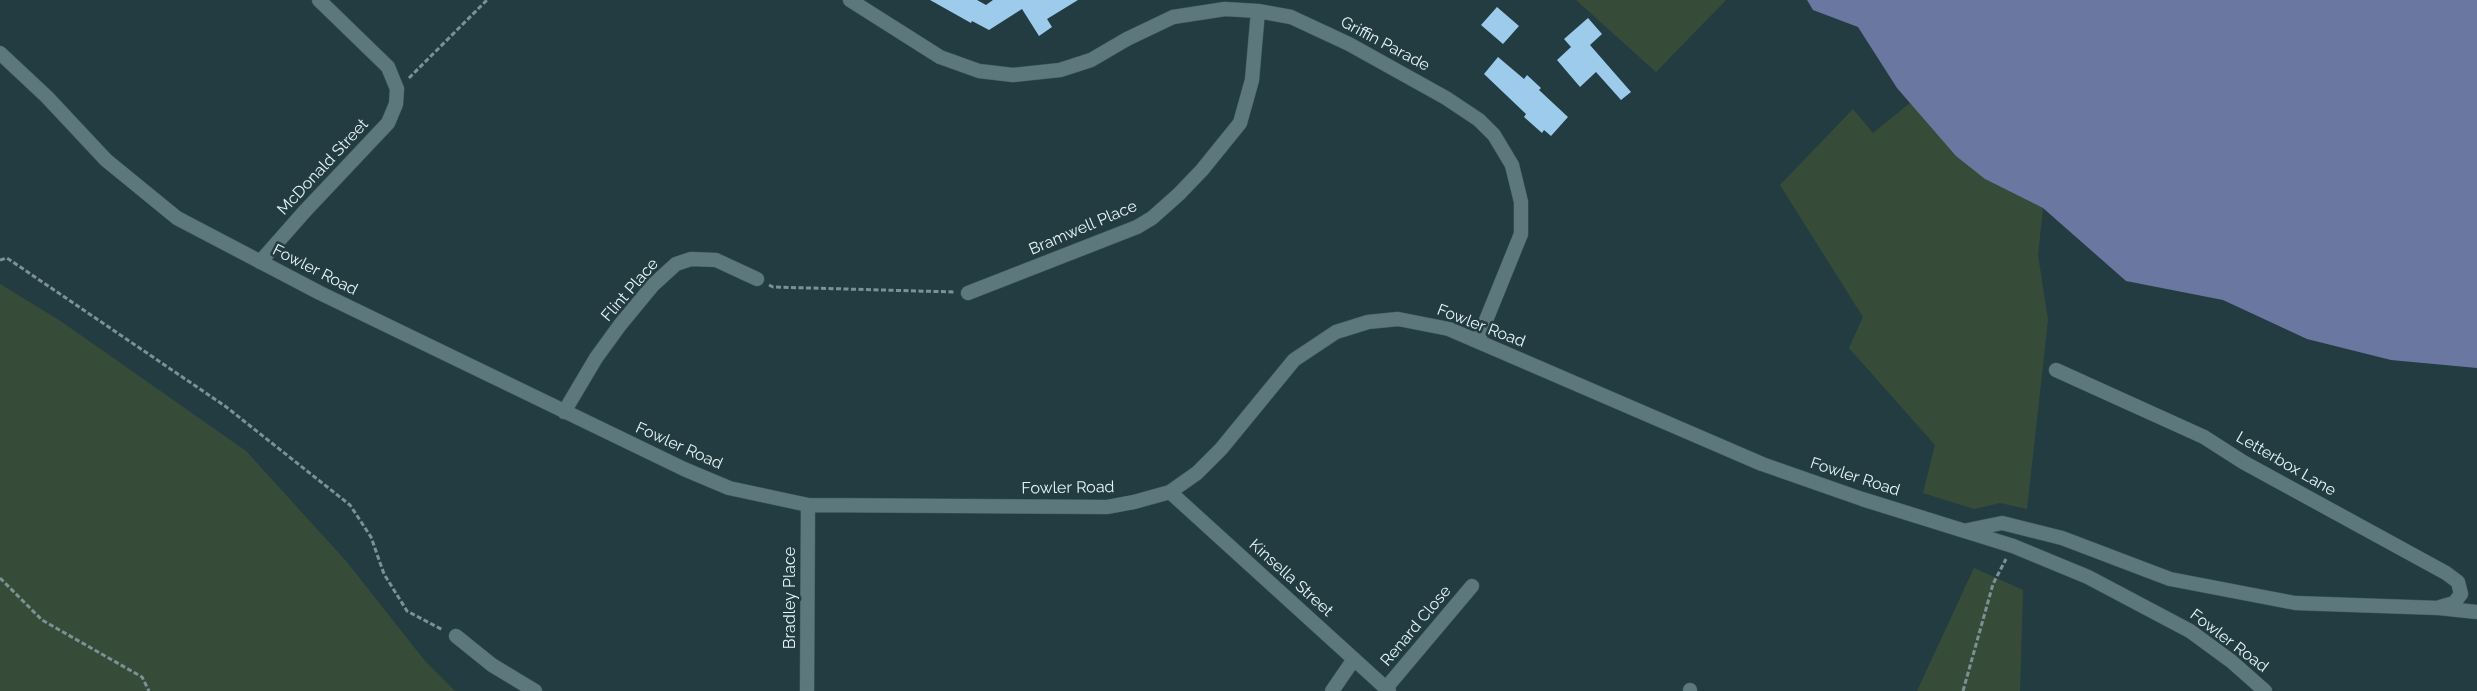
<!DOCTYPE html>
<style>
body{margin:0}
canvas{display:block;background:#223c41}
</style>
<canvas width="2477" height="691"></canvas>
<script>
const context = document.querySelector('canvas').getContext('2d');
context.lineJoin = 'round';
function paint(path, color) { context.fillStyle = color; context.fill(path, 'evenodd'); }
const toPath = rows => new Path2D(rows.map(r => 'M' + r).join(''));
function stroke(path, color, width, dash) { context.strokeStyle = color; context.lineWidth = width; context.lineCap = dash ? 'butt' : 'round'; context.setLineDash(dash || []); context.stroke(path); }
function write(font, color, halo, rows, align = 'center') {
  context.font = font + ' Raleway,sans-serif'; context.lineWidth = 5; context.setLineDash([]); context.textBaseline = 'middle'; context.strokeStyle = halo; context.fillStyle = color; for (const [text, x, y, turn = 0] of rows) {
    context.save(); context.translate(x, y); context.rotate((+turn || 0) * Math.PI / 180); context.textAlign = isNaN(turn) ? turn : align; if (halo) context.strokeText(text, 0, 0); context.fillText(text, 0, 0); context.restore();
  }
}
paint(toPath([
 [1576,0,1726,0,1656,72],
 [1910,103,1985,179,2043,208,2038,255,2048,320,2027,509,2000,503,1974,509,1923,493,1935,445,1849,348,1863,317,1780,185,1853,109,1873,133],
 [0,284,59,320,246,451,346,561,425,661,455,691,0,691],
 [1974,568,2023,590,2020,691,1917,691]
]), '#374c38');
paint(toPath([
 [1807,0,2477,0,2477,368,2391,360,2307,339,2223,300,2126,281,2043,208,1985,179,1956,156,1897,88,1858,27,1813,10]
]), '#6a77a1');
paint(toPath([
 [930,0,977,0,986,5,993,0,1078,0,1047,19,1052,27,1039,36,1022,9,989,30,972,21,971,23],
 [1497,7,1519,26,1503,44,1481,25],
 [1588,18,1602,34,1590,45,1631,92,1621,100,1596,72,1580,87,1557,60,1571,47,1564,39],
 [1498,57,1524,79,1527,75,1541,88,1539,90,1568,117,1551,136,1544,130,1542,133,1524,117,1526,114,1484,74]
]), '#9ccbec');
const street = toPath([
 [850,0,940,57,979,71,1013,75,1060,70,1091,60,1127,39,1173,17,1225,9,1258,11,1291,17,1349,44,1446,98,1479,120,1494,135,1512,165,1521,202,1521,234,1478,340],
 [0,53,47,97,106,160,177,218,320,293,684,469,729,488,808,505,1107,507,1134,502,1170,492,1197,473,1221,449,1294,360,1336,332,1368,322,1398,319,1449,329,1762,464,1862,499,2013,546,2088,577,2190,631,2231,661,2265,691],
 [260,262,305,211,388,123,396,104,397,89,388,67,319,0],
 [968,293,1137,227,1152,218,1179,194,1202,170,1240,123,1252,80,1258,11],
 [2056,370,2204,437,2243,462,2446,573,2458,582,2461,594,2454,603,2440,607],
 [564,412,596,358,620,325,653,285,676,264,691,259,716,260,757,279],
 [1170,492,1389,691],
 [1968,530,2002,523,2062,538,2170,579,2295,603,2439,608,2477,612],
 [456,636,492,665,535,691],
 [1386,688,1472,586],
 [1690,690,1690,691],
 [807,691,808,505],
 [1332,691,1354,659]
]);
stroke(street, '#425a5d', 15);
stroke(toPath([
 [409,78,487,0],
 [0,260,7,258,225,406,350,505,371,537,384,574,407,611,443,630],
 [769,285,773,287,955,292],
 [0,578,42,620,142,677,149,691],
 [1963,691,1993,584,2006,559]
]), '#7c9195', 3, [5, 2.5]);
stroke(street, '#5c787c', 14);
write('16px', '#e6f5f7', '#223c41', [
 ["Griffin Parade",1385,44,28],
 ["McDonald Street",323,167,-47],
 ["Bramwell Place",1083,228,-23],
 ["Fowler Road",315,270,27],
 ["Flint Place",630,290,-49],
 ["Fowler Road",1481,326,21],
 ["Fowler Road",679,446,24],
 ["Letterbox Lane",2286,464,30],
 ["Fowler Road",1855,477,18],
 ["Fowler Road",1068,488,-1],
 ["Kinsella Street",1291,578,42],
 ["Bradley Place",790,598,-90],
 ["Renard Close",1416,626,-50],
 ["Fowler Road",2229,641,37]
]);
</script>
